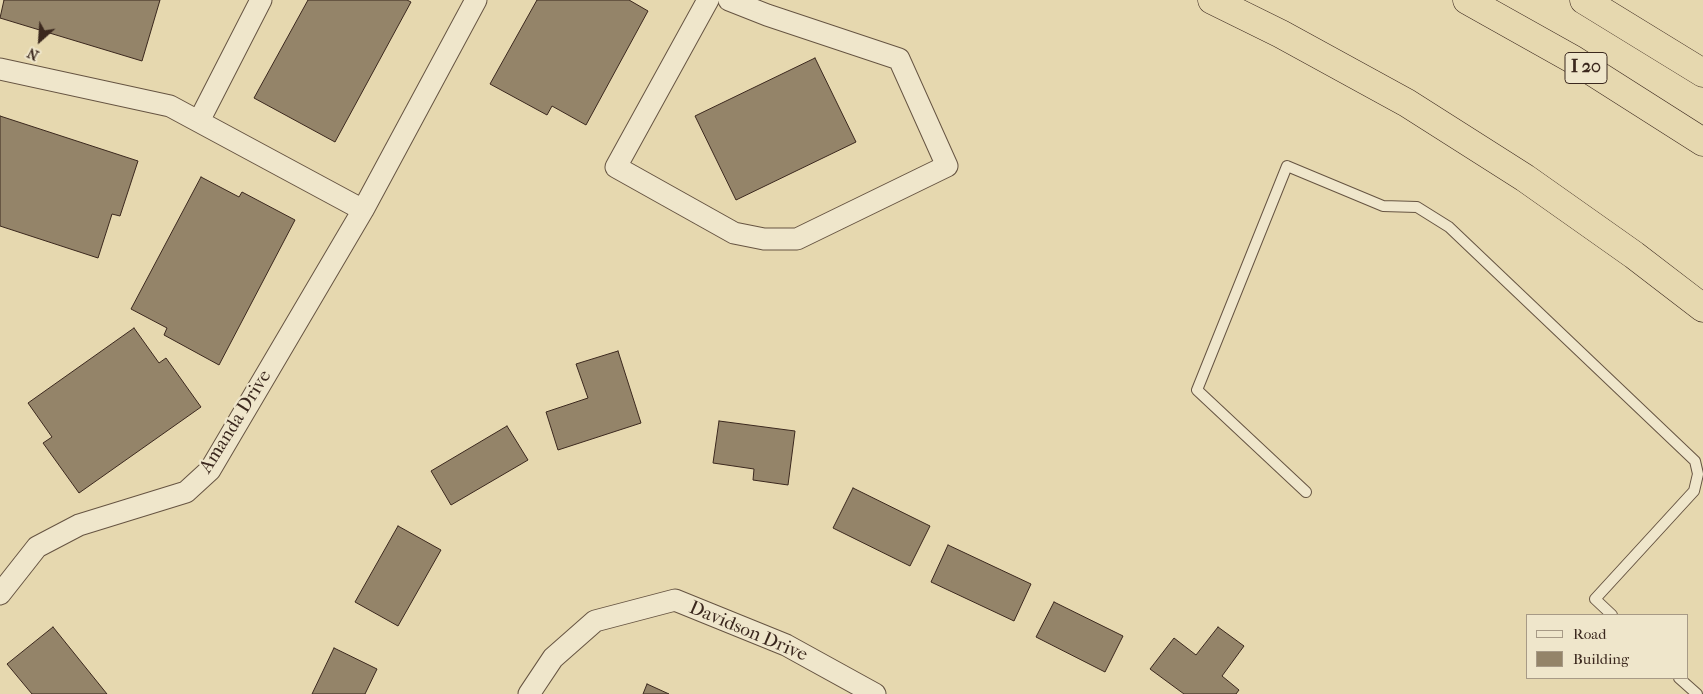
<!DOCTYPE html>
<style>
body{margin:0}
#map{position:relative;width:1703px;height:694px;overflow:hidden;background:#e6d8af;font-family:"IM FELL French Canon",serif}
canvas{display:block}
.legend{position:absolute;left:1526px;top:614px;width:162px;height:65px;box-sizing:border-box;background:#efe6cb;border:1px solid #a79a86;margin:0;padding:6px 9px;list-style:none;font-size:15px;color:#3b281e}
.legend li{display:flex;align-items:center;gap:10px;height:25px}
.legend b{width:25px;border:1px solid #a79a86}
.north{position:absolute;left:15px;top:15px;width:50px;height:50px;-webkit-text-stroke:4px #efe6cb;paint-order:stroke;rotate:206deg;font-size:14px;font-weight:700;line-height:20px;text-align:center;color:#3b281e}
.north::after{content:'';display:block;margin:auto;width:18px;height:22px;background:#3b281e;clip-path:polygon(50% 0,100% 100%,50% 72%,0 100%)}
</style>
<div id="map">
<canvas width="1703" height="694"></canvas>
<ul class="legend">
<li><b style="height:6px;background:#efe6cb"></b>Road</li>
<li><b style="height:14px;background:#948469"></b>Building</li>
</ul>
<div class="north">N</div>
</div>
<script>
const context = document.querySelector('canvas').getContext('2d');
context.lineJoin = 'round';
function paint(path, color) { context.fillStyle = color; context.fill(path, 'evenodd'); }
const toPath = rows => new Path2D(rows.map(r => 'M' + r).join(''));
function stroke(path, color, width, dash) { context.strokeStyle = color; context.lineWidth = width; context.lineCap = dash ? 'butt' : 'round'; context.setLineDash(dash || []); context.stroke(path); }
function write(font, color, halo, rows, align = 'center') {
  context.font = font + ' "IM FELL French Canon",serif'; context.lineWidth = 4.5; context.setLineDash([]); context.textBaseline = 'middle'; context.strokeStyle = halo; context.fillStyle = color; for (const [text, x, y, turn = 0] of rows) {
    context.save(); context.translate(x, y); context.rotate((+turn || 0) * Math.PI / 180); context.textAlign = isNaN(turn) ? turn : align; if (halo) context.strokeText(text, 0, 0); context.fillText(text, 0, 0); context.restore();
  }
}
const building = toPath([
 [4,0,160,0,142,61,0,18,4,0],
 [308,0,407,0,411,2,335,142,254,98,308,0],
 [537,0,629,0,648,11,586,125,552,106,547,115,490,84,537,0],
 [815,58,856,142,736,200,695,116,815,58],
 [0,116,138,161,120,216,112,214,98,258,0,226,0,116],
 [201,177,239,197,242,192,295,220,219,365,164,335,167,328,131,309,201,177],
 [134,328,159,363,166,358,201,407,79,493,43,443,52,437,28,403,134,328],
 [618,351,641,423,558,450,546,412,588,398,576,364,618,351],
 [719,421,795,431,788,485,753,480,754,469,713,463,719,421],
 [507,426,528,460,451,505,431,471,507,426],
 [853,488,930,526,910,566,833,528,853,488],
 [398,526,441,550,398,626,355,602,398,526],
 [948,545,1031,584,1014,621,931,582,948,545],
 [1054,602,1123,636,1105,672,1036,637,1054,602],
 [53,627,107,694,32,694,7,664,53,627],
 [1218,627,1244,646,1222,676,1239,690,1236,694,1184,694,1150,669,1174,638,1196,655,1218,627],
 [334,648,377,669,365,694,312,694,334,648],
 [647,684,669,694,643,694,647,684]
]);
paint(building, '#948469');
stroke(building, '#3b281e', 1);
const service = toPath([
 [1306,492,1197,390,1287,166,1383,206,1417,207,1449,227,1695,461,1698,474,1694,491,1595,599,1612,615],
 [1679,678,1697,694]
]);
const minor = toPath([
 [708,0,616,167,734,233,764,239,797,239,947,166,899,59,767,15,729,0],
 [0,69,170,106,363,210,210,470,186,492,79,525,37,547,0,594],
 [199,121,261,0],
 [363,210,476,0],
 [529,694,553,658,595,621,675,600,786,645,875,694]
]);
const motorway = toPath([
 [1212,0,1281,34,1407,103,1525,178,1634,255,1703,308],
 [1467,0,1574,60,1703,142],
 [1584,0,1703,73]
]);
stroke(service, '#665442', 12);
stroke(minor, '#665442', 23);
stroke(motorway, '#3b281e', 29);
stroke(service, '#efe6cb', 10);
stroke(minor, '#efe6cb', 21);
stroke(motorway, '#e6d8af', 28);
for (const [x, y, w] of [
 [1586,68,42]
]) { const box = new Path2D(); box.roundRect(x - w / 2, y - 15.5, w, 31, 4); context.fillStyle = '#efe6cb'; context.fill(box); stroke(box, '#3b281e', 1); }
write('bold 18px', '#3b281e', null, [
 ["I 20",1586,68]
]);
write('19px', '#3b281e', '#efe6cb', [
 ["Amanda Drive",236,422,-58],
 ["Davidson Drive",748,632,23]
]);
</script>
